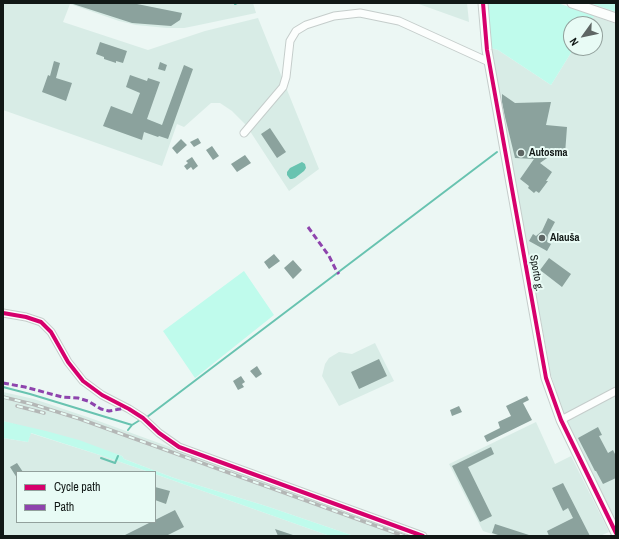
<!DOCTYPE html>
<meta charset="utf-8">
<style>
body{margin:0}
#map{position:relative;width:619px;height:539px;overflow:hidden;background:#ecf7f4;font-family:"Archivo Narrow",sans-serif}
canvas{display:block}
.frame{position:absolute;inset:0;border:4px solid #111816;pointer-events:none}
.legend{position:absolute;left:16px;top:471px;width:140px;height:52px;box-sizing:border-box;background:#e8fbf5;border:1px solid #92a09c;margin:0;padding:5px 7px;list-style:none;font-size:12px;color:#111816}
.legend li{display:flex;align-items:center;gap:8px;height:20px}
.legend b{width:20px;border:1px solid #92a09c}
.north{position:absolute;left:563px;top:16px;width:40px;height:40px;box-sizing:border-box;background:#e8fbf5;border:1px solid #92a09c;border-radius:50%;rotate:237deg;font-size:11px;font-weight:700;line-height:16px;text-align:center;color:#111816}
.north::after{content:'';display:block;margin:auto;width:14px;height:18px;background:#5e6664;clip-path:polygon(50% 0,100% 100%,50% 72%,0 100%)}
</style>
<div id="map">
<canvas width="619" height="539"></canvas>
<div class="frame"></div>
<ul class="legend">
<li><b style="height:5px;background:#d6006c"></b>Cycle path</li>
<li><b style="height:5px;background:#8e44ad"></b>Path</li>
</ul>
<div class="north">N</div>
</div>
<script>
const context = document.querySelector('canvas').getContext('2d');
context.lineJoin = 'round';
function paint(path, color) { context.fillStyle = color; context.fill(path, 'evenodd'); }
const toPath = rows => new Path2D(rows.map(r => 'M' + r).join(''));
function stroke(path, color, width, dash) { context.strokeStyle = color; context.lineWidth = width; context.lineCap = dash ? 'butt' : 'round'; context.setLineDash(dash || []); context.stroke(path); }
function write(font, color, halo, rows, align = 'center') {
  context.font = font + ' "Archivo Narrow",sans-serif'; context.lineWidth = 4; context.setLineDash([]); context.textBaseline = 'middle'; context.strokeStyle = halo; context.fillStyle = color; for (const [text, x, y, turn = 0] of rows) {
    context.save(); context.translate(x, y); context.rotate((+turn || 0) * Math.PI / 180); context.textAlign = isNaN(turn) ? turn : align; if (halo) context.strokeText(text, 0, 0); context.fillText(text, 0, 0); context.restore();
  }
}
paint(toPath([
 [3,3,253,3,256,13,199,25,184,28,167,28,136,25,119,21,70,4,63,22,148,50,205,31,258,18,319,169,289,191,246,125,232,111,220,103,211,103,184,127,177,124,162,166,3,110],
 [416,3,467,3,469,22],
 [594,16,616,24,616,523,573,437,563,413,551,375,491,48,498,50,551,85,574,48,595,48,595,24,589,24],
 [375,343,394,381,339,406,322,376,325,364,329,358,339,352,352,354],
 [3,392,34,399,93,419,414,536,354,536,266,506,174,478,124,459,122,456,3,421],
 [536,422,555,464,571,456,609,532,600,536,498,536,483,531,449,464],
 [30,433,106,457,149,472,17,472,17,522,155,522,155,474,330,536,3,536,3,438,28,442]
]), '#d8ece6');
paint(toPath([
 [487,3,558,3,594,16,589,24,571,24,571,48,574,48,551,85,498,50,491,48],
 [590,3,616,3,616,12],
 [244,271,274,315,195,378,163,331],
 [3,421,46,431,79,440,122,456,124,459,174,478,266,506,354,536,330,536,155,474,155,472,149,472,106,457,31,433,28,442,3,438]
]), '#bffbec');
paint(toPath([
 [302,162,305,164,306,168,304,171,295,178,292,179,290,179,287,175,287,172,290,168]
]), '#68c3b0');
stroke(toPath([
 [235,4,237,3],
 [3,387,30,394,132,425],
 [147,417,497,152],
 [128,430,132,425,140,420],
 [101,458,115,463,118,456]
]), '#68c3b0', 2);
paint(toPath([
 [73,3,132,3,182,13,180,20,171,26,132,23,73,4],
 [100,42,127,51,123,63,116,61,116,63,104,59,104,57,96,54],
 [54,61,60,63,56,78,72,83,66,101,42,92,48,75,50,76],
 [160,62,167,65,165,71,158,69],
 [184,65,193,69,168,139,159,136,158,137,144,132,142,140,103,126,111,106,132,114,140,93,126,87,130,75,147,81,148,78,160,82,147,119,162,125],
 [502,94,515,103,551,102,546,125,567,127,565,154,556,154,554,158,550,156,540,163,552,172,546,181,548,181,539,193,536,191,534,193,528,188,529,186,520,179,534,159,515,158,505,117,502,102],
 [270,128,286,152,277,158,261,134],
 [198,138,201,143,194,147,190,142],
 [181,139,187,145,177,154,172,148],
 [212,146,219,156,213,160,206,150],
 [245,155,251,163,237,172,231,164],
 [192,157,198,166,193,170,191,167,187,170,184,166,188,163,186,161],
 [548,218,555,222,548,235,547,242,551,244,547,251,529,241,533,234,536,236,542,231],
 [274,254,280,261,269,269,264,262],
 [549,258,571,274,562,287,540,270],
 [293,260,302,270,293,279,284,268],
 [379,359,387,376,359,389,351,372],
 [257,366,262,374,256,378,250,371],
 [241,376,245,382,242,384,244,387,238,390,233,381],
 [527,396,529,400,523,403,532,420,487,442,484,436,500,428,498,422,511,416,506,406],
 [459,406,462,412,452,416,450,410],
 [598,427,602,435,599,436,608,453,613,450,616,456,616,478,603,484,596,471,595,471,578,438],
 [491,447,494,454,468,467,492,516,480,522,452,466],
 [17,463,23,472,17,472,17,478,10,467],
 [563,483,590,536,549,536,547,531,573,518,568,508,563,511,552,488],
 [155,487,170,491,166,504,155,500],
 [175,510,184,527,166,536,123,536,151,522,155,522,155,520],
 [495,524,529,535,529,536,501,536,492,533],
 [275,529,293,535,293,536,278,536]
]), '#8ba29d');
const street = toPath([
 [244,133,283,87,286,77,290,41,296,31,306,25,334,16,360,13,399,21,489,62],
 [3,313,26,317,41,322,51,332,68,362,83,381,102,395,129,409,143,418,159,433,179,447,423,536],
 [561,420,616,391]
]);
const secondary = toPath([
 [483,3,487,50,546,378,561,420,616,533],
 [572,3,616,18]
]);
stroke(street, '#c5cdcb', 9);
stroke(secondary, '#c5cdcb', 11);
stroke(street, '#fcfefd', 7);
stroke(secondary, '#fcfefd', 9);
const rail = toPath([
 [3,397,32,404,80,419,404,536],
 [17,406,44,413]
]);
stroke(rail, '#b4b7b6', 3.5);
stroke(rail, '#e8fbf5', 2, [6]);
stroke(toPath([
 [308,227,329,256,336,270,339,274],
 [3,383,25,387,62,397,78,398,88,401,101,409,109,411,120,409,125,407]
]), '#8e44ad', 3, [6, 3]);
stroke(toPath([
 [483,3,487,50,546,378,561,420,616,533],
 [3,313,26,317,41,322,51,332,68,362,83,381,102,395,129,409,143,418,159,433,179,447,423,536]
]), '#d6006c', 4);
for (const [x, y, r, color] of [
 [521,153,4,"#5e6664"],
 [542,238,4,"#5e6664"]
]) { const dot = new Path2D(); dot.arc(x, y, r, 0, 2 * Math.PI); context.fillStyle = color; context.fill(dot); stroke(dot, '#e8fbf5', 1.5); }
write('bold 11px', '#111816', '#e8fbf5', [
 ["Autosma",529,153],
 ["Alauša",550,238]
], 'left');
write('11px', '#111816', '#e8fbf5', [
 ["Sporto g.",536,273,80]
]);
</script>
